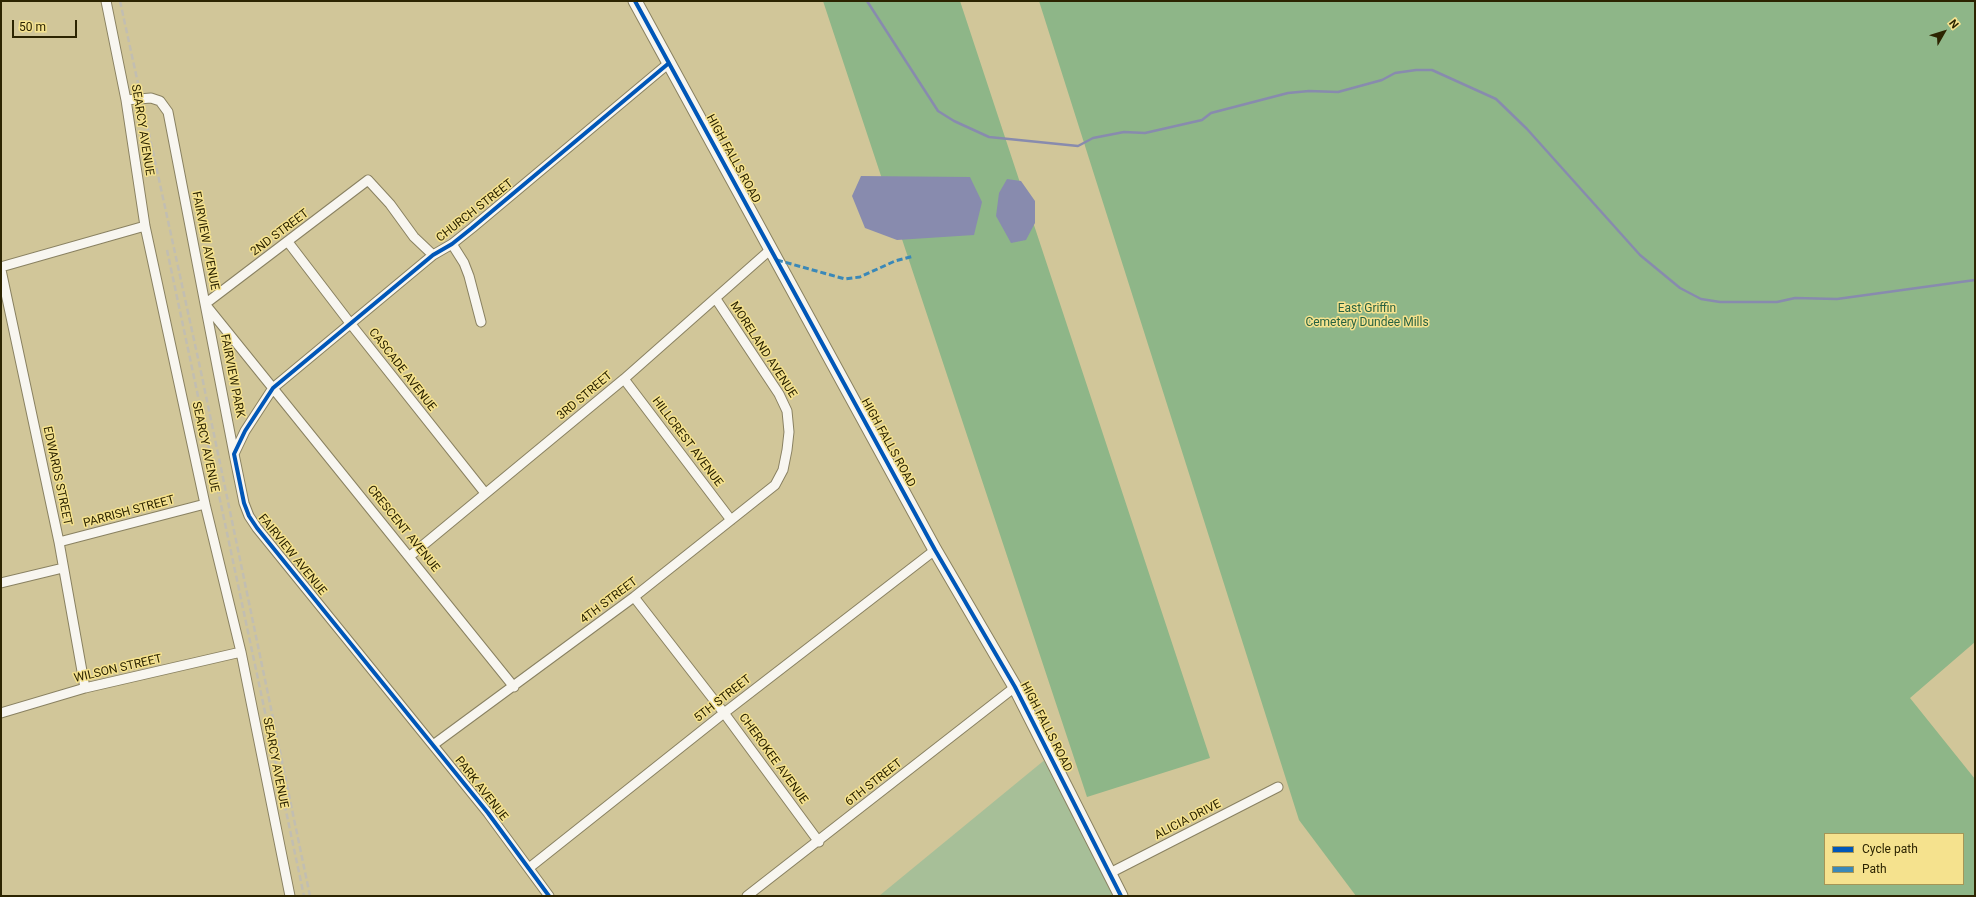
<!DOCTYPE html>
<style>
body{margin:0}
#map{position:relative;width:1976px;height:897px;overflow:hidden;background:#d1c699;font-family:Roboto,sans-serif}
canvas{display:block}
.frame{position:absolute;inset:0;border:2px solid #2c2401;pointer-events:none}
.legend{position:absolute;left:1824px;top:833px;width:140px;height:52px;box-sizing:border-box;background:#f5e28e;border:1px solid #a59656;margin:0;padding:5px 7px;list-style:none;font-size:12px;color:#2c2401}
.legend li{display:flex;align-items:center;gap:8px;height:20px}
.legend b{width:20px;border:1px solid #a59656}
.north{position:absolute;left:1924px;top:12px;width:40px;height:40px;-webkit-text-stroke:3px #f5e28e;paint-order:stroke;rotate:51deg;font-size:11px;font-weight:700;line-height:16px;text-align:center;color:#2c2401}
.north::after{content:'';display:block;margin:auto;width:14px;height:18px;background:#2c2401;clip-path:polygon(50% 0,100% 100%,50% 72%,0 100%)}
.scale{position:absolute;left:12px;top:20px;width:65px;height:18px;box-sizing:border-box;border:2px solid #2c2401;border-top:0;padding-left:5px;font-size:12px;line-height:14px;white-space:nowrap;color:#2c2401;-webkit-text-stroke:3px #f5e28e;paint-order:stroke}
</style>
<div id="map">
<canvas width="1976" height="897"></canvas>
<div class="frame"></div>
<ul class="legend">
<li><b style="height:5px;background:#0057b8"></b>Cycle path</li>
<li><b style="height:5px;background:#3a88b8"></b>Path</li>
</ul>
<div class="north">N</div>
<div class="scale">50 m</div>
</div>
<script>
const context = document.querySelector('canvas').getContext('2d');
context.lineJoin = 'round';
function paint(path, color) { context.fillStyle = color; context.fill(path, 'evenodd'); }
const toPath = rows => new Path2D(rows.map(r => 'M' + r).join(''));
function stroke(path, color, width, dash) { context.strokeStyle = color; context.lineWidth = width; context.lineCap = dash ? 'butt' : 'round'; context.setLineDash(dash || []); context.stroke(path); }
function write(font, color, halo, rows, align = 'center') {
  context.font = font + ' Roboto,sans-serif'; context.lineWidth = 3; context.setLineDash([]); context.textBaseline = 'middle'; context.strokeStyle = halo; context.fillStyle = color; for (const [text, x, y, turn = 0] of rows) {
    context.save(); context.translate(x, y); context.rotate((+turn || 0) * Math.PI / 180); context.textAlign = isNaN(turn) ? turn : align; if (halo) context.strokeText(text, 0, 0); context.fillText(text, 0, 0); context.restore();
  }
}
paint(toPath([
 [1047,758,1117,896,879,896]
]), '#a7bf98');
paint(toPath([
 [823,1,960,1,1210,758,1087,797],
 [1039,1,1975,1,1975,642,1910,698,1975,779,1975,896,1356,896,1299,820],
 [1825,834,1963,834,1963,884,1825,884]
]), '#8eb688');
paint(toPath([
 [861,176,970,177,982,202,974,235,897,240,865,228,852,196],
 [1007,179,1021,181,1035,201,1035,223,1026,240,1011,243,996,216,999,193]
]), '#888bae');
stroke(toPath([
 [867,1,938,111,954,121,989,137,1078,146,1093,138,1124,132,1145,133,1202,120,1211,113,1288,93,1309,91,1338,92,1382,80,1395,73,1416,70,1432,70,1496,99,1527,129,1640,255,1680,288,1701,299,1720,302,1777,302,1795,298,1837,299,1975,280]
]), '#888bae', 2.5);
const street = toPath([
 [106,1,126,100,145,226,205,504,241,652,290,896],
 [126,100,151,98,160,101,168,112,205,304,514,687],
 [288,242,350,323,485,493],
 [452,244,464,263,469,276,481,322],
 [1,267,145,226],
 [1,270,59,542,85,688],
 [624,379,731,520],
 [234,454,205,304,368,180,390,204,414,237,433,255],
 [59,542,205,504],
 [410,556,624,379,771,249],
 [1,583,63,568],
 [634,597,724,713,819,842],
 [1,713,85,688,241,652],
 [433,745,634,597,775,485,783,470,787,450,789,432,787,411,779,394,716,299],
 [529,868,724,713,935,550],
 [1110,873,1278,787],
 [549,896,488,813,257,528,249,516,244,503,234,454,245,431,273,388,433,255,452,244,472,228,669,63],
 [747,896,1015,687]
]);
const secondary = toPath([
 [635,1,935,550,1015,687,1121,896]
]);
stroke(street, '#898161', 11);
stroke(secondary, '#898161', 15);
stroke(street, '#f8f6f0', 9);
stroke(secondary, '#f8f6f0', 13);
stroke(toPath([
 [120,1,201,372,310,896],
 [167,250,304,896]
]), '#c2beb1', 2.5, [6, 3]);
stroke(toPath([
 [777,260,845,279,860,277,895,261,914,256]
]), '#3a88b8', 3, [6, 3]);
stroke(toPath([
 [635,1,935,550,1015,687,1121,896],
 [549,896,488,813,257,528,249,516,244,503,234,454,245,431,273,388,433,255,452,244,472,228,669,63]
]), '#0057b8', 4);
write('12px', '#2c2401', '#f5e28e', [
 ["SEARCY AVENUE",142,130,81],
 ["HIGH FALLS ROAD",733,159,61],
 ["CHURCH STREET",475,211,-38],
 ["2ND STREET",280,233,-37],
 ["FAIRVIEW AVENUE",205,241,79],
 ["MORELAND AVENUE",763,350,57],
 ["CASCADE AVENUE",402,370,52],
 ["FAIRVIEW PARK",232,376,79],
 ["3RD STREET",585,396,-40],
 ["HILLCREST AVENUE",687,442,53],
 ["HIGH FALLS ROAD",888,443,61],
 ["SEARCY AVENUE",205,447,78],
 ["EDWARDS STREET",57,476,78],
 ["PARRISH STREET",129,512,-15],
 ["CRESCENT AVENUE",403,529,51],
 ["FAIRVIEW AVENUE",292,555,51],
 ["4TH STREET",609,601,-37],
 ["WILSON STREET",118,669,-13],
 ["5TH STREET",723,699,-38],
 ["HIGH FALLS ROAD",1046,727,63],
 ["CHEROKEE AVENUE",773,759,54],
 ["SEARCY AVENUE",275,763,79],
 ["6TH STREET",874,783,-38],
 ["PARK AVENUE",481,789,52],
 ["ALICIA DRIVE",1188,820,-27]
]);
write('12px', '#266141', '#f5e28e', [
 ["East Griffin",1367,309],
 ["Cemetery Dundee Mills",1367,323]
]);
</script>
